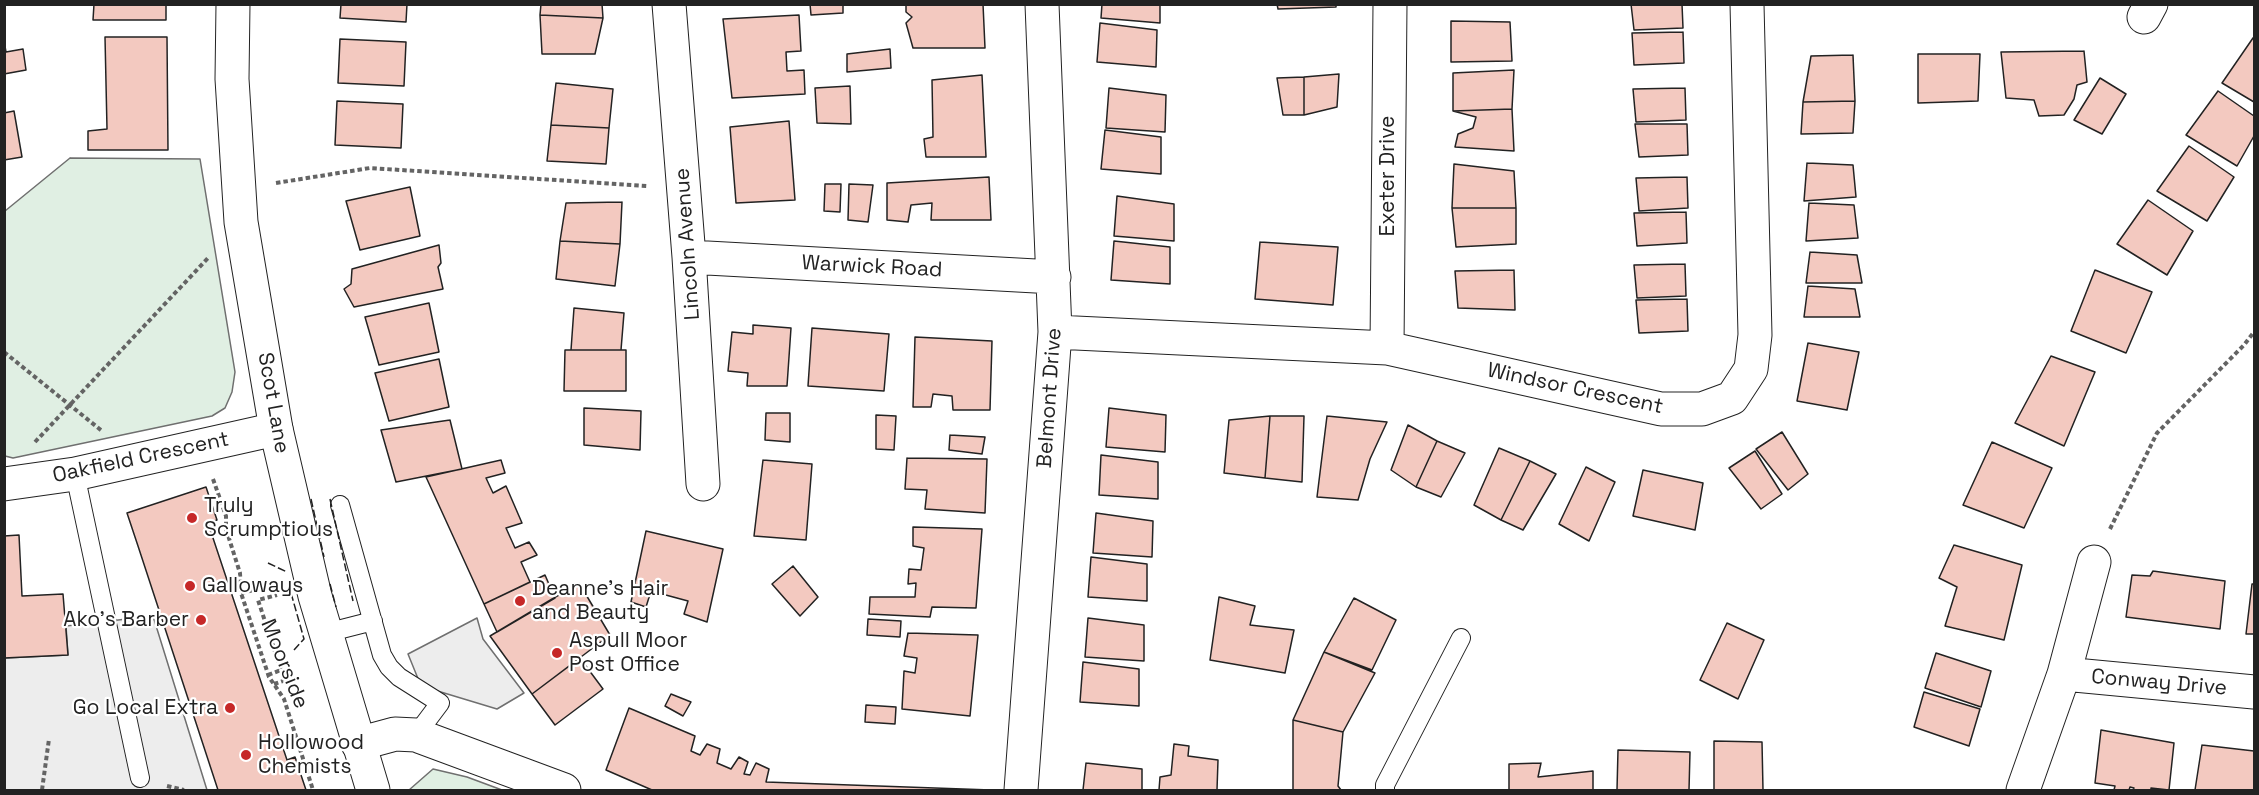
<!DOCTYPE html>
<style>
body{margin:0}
#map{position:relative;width:2259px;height:795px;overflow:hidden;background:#fff;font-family:"Space Grotesk",sans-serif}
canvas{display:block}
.frame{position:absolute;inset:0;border:6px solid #222;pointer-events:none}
</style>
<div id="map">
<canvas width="2259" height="795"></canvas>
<div class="frame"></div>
</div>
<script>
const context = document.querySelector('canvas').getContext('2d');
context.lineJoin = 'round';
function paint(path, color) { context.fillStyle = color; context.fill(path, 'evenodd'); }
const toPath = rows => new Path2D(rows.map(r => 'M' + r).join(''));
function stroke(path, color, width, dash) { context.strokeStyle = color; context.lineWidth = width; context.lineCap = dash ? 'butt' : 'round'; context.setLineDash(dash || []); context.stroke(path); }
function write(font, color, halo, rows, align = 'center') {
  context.font = font + ' "Space Grotesk",sans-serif'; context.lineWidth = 4.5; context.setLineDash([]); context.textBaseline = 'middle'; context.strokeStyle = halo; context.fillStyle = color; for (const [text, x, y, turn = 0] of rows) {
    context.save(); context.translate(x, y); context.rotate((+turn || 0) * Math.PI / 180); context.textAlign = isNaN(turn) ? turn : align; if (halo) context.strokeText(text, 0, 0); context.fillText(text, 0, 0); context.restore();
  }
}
const green = toPath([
 [70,158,200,159,235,372,232,392,225,408,212,416,13,458,5,456,5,211,70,158],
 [433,769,467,777,502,790,409,790,433,769]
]);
paint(green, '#e0efe3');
stroke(green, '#6f6f6f', 1.5);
const parking = toPath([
 [153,616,207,790,5,790,5,658,68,655,66,626,153,616],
 [477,618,483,639,524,693,497,709,421,686,408,654,477,618]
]);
paint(parking, '#ededed');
stroke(parking, '#6f6f6f', 1.5);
const building = toPath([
 [94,4,166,4,166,20,93,20,94,4],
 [341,4,407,4,406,22,340,18,341,4],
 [541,4,602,4,603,18,540,15,541,4],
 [810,4,843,4,843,13,811,15,810,4],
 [906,4,983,4,985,48,913,48,906,23,912,17,906,12,906,4],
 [1102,4,1160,4,1160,23,1101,18,1102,4],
 [1277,4,1336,4,1336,7,1278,9,1277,4],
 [1631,4,1682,4,1683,28,1634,30,1631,4],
 [540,15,603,18,595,54,542,54,540,15],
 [799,15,801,51,786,52,787,71,804,70,805,94,732,98,723,19,799,15],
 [1451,21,1510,22,1512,61,1451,62,1451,21],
 [1100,23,1157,30,1156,67,1097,62,1100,23],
 [1683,32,1684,63,1634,65,1632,33,1683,32],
 [105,37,167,37,168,150,88,150,88,131,107,129,105,37],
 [2253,38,2254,39,2254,102,2222,83,2253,38],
 [340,39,406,42,404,86,338,83,340,39],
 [4,41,6,52,23,49,26,70,4,74,4,41],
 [890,49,891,68,847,72,847,54,890,49],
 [2084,51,2087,82,2077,85,2074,99,2064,115,2039,116,2034,100,2006,98,2001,52,2084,51],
 [1918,54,1980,54,1978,101,1918,103,1918,54],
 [1853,55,1855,101,1803,102,1811,56,1853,55],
 [1514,70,1512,109,1453,111,1453,73,1514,70],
 [1339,74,1337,107,1304,115,1304,77,1339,74],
 [982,75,986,157,926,157,924,139,933,137,932,80,982,75],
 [1304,77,1304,115,1283,115,1277,78,1304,77],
 [2100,78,2126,94,2102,134,2074,120,2100,78],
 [556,83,613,89,609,128,551,125,556,83],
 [850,86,851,124,817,123,815,88,850,86],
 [1109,88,1166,95,1165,132,1106,128,1109,88],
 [1685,88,1686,120,1636,122,1633,89,1685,88],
 [2218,91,2254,116,2254,136,2237,166,2186,135,2218,91],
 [337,101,403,104,401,148,335,145,337,101],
 [1855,101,1853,133,1801,134,1803,102,1855,101],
 [1512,109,1514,151,1455,147,1458,134,1473,128,1476,117,1453,111,1512,109],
 [14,111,22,157,4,160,4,113,14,111],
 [789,121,795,200,736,203,730,127,789,121],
 [1635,124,1687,124,1688,155,1639,157,1635,124],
 [551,125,609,128,606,164,547,161,551,125],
 [1105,130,1161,137,1161,174,1101,169,1105,130],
 [2189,146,2234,177,2207,221,2157,191,2189,146],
 [1807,163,1853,165,1856,197,1804,201,1807,163],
 [1454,164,1514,171,1516,208,1452,208,1454,164],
 [989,177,991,220,931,220,932,203,911,205,908,222,887,220,887,183,989,177],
 [1687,177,1688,208,1639,211,1636,178,1687,177],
 [825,184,841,184,840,212,824,211,825,184],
 [849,184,873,185,868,222,848,220,849,184],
 [410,187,420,236,360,250,346,201,410,187],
 [1117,196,1174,204,1174,241,1114,236,1117,196],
 [2148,200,2193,231,2167,275,2117,244,2148,200],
 [622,202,620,244,560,241,566,203,622,202],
 [1809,203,1854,205,1858,238,1806,241,1809,203],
 [1452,208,1516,208,1516,244,1456,247,1452,208],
 [1686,212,1687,243,1637,246,1634,213,1686,212],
 [560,241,620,244,615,286,556,279,560,241],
 [1114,241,1170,247,1170,284,1111,280,1114,241],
 [1260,242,1338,247,1333,305,1255,299,1260,242],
 [439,245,441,263,438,267,443,289,354,307,344,289,351,284,352,269,439,245],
 [1810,252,1857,255,1862,283,1806,283,1810,252],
 [1685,264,1686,296,1637,298,1634,265,1685,264],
 [1514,270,1515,310,1458,308,1455,271,1514,270],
 [2095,270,2152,292,2126,353,2071,331,2095,270],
 [1808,286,1855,289,1860,317,1804,317,1808,286],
 [1687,299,1688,331,1639,333,1636,300,1687,299],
 [429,303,439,352,379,365,365,317,429,303],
 [574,308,624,313,621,350,571,350,574,308],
 [753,325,791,328,787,386,747,386,748,373,728,371,732,332,753,334,753,325],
 [812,328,889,334,884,391,808,386,812,328],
 [915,337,992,341,990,410,953,410,952,396,933,394,931,407,913,407,915,337],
 [1808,343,1859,352,1847,410,1797,401,1808,343],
 [565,350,626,350,626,391,564,391,565,350],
 [2051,356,2095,372,2064,446,2015,423,2051,356],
 [439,359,449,407,389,421,375,373,439,359],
 [584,408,641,411,640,450,584,445,584,408],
 [1109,408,1166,415,1165,452,1106,447,1109,408],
 [766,413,790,413,790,442,765,440,766,413],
 [876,415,896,416,894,450,876,449,876,415],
 [1270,416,1304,416,1302,482,1265,478,1270,416],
 [1270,416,1265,478,1224,473,1229,420,1270,416],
 [1327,416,1387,422,1370,459,1358,500,1317,497,1327,416],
 [450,420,462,469,396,482,381,430,450,420],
 [1408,425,1437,441,1416,487,1391,470,1408,425],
 [1782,432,1808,474,1788,490,1756,449,1782,432],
 [950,435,985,437,982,454,949,450,950,435],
 [1437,441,1465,453,1441,497,1416,487,1437,441],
 [1992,442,2052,468,2024,528,1963,505,1992,442],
 [1499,448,1530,461,1501,520,1474,505,1499,448],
 [1755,451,1782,494,1761,509,1729,468,1755,451],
 [1101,455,1158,462,1158,499,1099,495,1101,455],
 [907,458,987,459,985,513,925,509,927,490,905,489,907,458],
 [501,460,505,473,486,478,493,493,506,486,522,523,506,528,515,548,529,542,537,555,521,562,530,582,484,604,426,477,501,460],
 [763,460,812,464,806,540,754,536,763,460],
 [1530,461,1556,474,1523,530,1501,520,1530,461],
 [1586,467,1615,482,1589,541,1559,524,1586,467],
 [1643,470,1703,483,1695,530,1633,516,1643,470],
 [206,487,217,520,208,523,287,760,295,757,306,790,218,790,138,546,127,513,206,487],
 [1096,513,1153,521,1152,557,1093,553,1096,513],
 [913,527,982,529,976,608,932,607,930,617,869,614,870,597,915,597,916,583,908,584,909,569,921,570,924,548,913,546,913,527],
 [646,531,723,549,707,622,684,614,688,601,651,591,646,607,631,602,646,531],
 [19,535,22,596,63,594,68,655,4,658,4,536,19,535],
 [1954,545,2022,565,2004,640,1945,626,1957,587,1939,578,1954,545],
 [1091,557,1147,564,1147,601,1088,597,1091,557],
 [793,566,818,597,800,616,772,584,793,566],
 [2153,571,2225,581,2220,629,2126,617,2132,575,2150,576,2153,571],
 [545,575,555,598,497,632,484,604,545,575],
 [579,583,610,635,532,694,490,636,579,583],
 [2252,584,2254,584,2254,634,2246,634,2252,584],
 [1219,597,1255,606,1250,625,1294,630,1285,673,1210,660,1219,597],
 [1354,598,1396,620,1372,670,1324,652,1354,598],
 [1088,618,1144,625,1144,661,1085,657,1088,618],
 [868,619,901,621,900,637,867,635,868,619],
 [1727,623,1764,640,1738,699,1700,680,1727,623],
 [908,633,978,635,970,716,902,709,904,671,915,673,917,658,904,656,908,633],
 [1324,652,1375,673,1343,732,1293,720,1324,652],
 [1936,653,1991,671,1981,707,1925,688,1936,653],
 [580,658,603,689,555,725,532,694,580,658],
 [1083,662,1139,669,1139,706,1080,702,1083,662],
 [1924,692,1980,709,1969,746,1914,727,1924,692],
 [671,694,691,702,683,716,665,706,671,694],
 [866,705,896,707,895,724,865,722,866,705],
 [629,708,695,736,691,751,700,755,707,744,720,749,717,763,731,769,739,757,748,762,744,774,750,775,756,763,769,769,766,782,991,790,652,790,606,770,629,708],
 [1293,720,1343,732,1338,786,1341,790,1293,790,1293,720],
 [2101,730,2174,743,2169,790,2151,788,2151,790,2133,790,2134,788,2130,787,2129,790,2114,790,2115,786,2095,783,2101,730],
 [1714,741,1762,742,1763,790,1714,790,1714,741],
 [1174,744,1189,746,1188,756,1218,760,1217,790,1159,790,1160,777,1171,775,1174,744],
 [2202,745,2254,751,2254,790,2195,790,2202,745],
 [1618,750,1690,752,1689,790,1617,790,1618,750],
 [1086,763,1142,769,1142,790,1083,790,1086,763],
 [1541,763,1538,777,1593,771,1593,790,1509,790,1509,764,1541,763]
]);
paint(building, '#f3c9c0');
stroke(building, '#222', 1.5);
const service = toPath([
 [75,474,140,778],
 [340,505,382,655,389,667,399,677,440,703,416,735],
 [326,633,373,621],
 [1385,790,1385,785,1461,638]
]);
const minor = toPath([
 [669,4,689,257,703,484],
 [2144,17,2151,4],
 [689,257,1054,277],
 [1055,332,1387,348,1661,409,1702,409,1732,398,1751,369,1755,335,1747,4],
 [1387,348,1390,4],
 [4,484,75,474,276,429],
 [2064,674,2254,692],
 [358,744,395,734,416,735,564,790],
 [1021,790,1055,332,1042,4],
 [2023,790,2064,674,2094,562]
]);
const secondary = toPath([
 [233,4,232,79,241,222,276,429,315,596,373,790]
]);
stroke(service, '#222', 20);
stroke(minor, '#222', 35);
stroke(secondary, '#222', 35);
stroke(toPath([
 [276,183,370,168,647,186],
 [4,352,102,431],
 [35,442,209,257],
 [213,479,226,516,226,529,240,573,241,593,269,677,284,699,313,790],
 [2110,529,2157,433,2244,345,2254,332],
 [241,593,275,585],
 [268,675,281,670,258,600,277,595],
 [274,684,295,677],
 [167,786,184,790],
 [42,790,49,739]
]), '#646464', 4, [4.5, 3]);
stroke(service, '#fff', 18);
stroke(minor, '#fff', 33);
stroke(secondary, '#fff', 33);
stroke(toPath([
 [311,499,324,557],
 [330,499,353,601],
 [268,563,287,572],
 [330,584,336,607],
 [291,593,304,639,294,650]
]), '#222', 1.5, [8, 3]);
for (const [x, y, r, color] of [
 [192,518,6,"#c62828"],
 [190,586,6,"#c62828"],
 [520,601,6,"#c62828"],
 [201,620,6,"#c62828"],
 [557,653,6,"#c62828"],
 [230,708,6,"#c62828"],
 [246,755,6,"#c62828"]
]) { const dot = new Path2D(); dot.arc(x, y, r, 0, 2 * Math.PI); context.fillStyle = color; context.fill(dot); stroke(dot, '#fff', 2); }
write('21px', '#222', '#fff', [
 ["Exeter Drive",1388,176,-90],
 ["Lincoln Avenue",688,244,-94],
 ["Warwick Road",872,267,3],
 ["Windsor Crescent",1575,389,12],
 ["Belmont Drive",1050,398,-86],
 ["Scot Lane",273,403,80],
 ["Oakfield Crescent",141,458,-12],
 ["Moorside",284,664,68],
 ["Conway Drive",2159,683,5]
]);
write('21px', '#222', '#fff', [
 ["Truly",204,506],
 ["Scrumptious",204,530],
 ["Galloways",202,586],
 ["Deanne's Hair",532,589],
 ["and Beauty",532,613],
 ["Ako's Barber",189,620,"right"],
 ["Aspull Moor",569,641],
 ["Post Office",569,665],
 ["Go Local Extra",218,708,"right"],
 ["Hollowood",258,743],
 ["Chemists",258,767]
], 'left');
</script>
